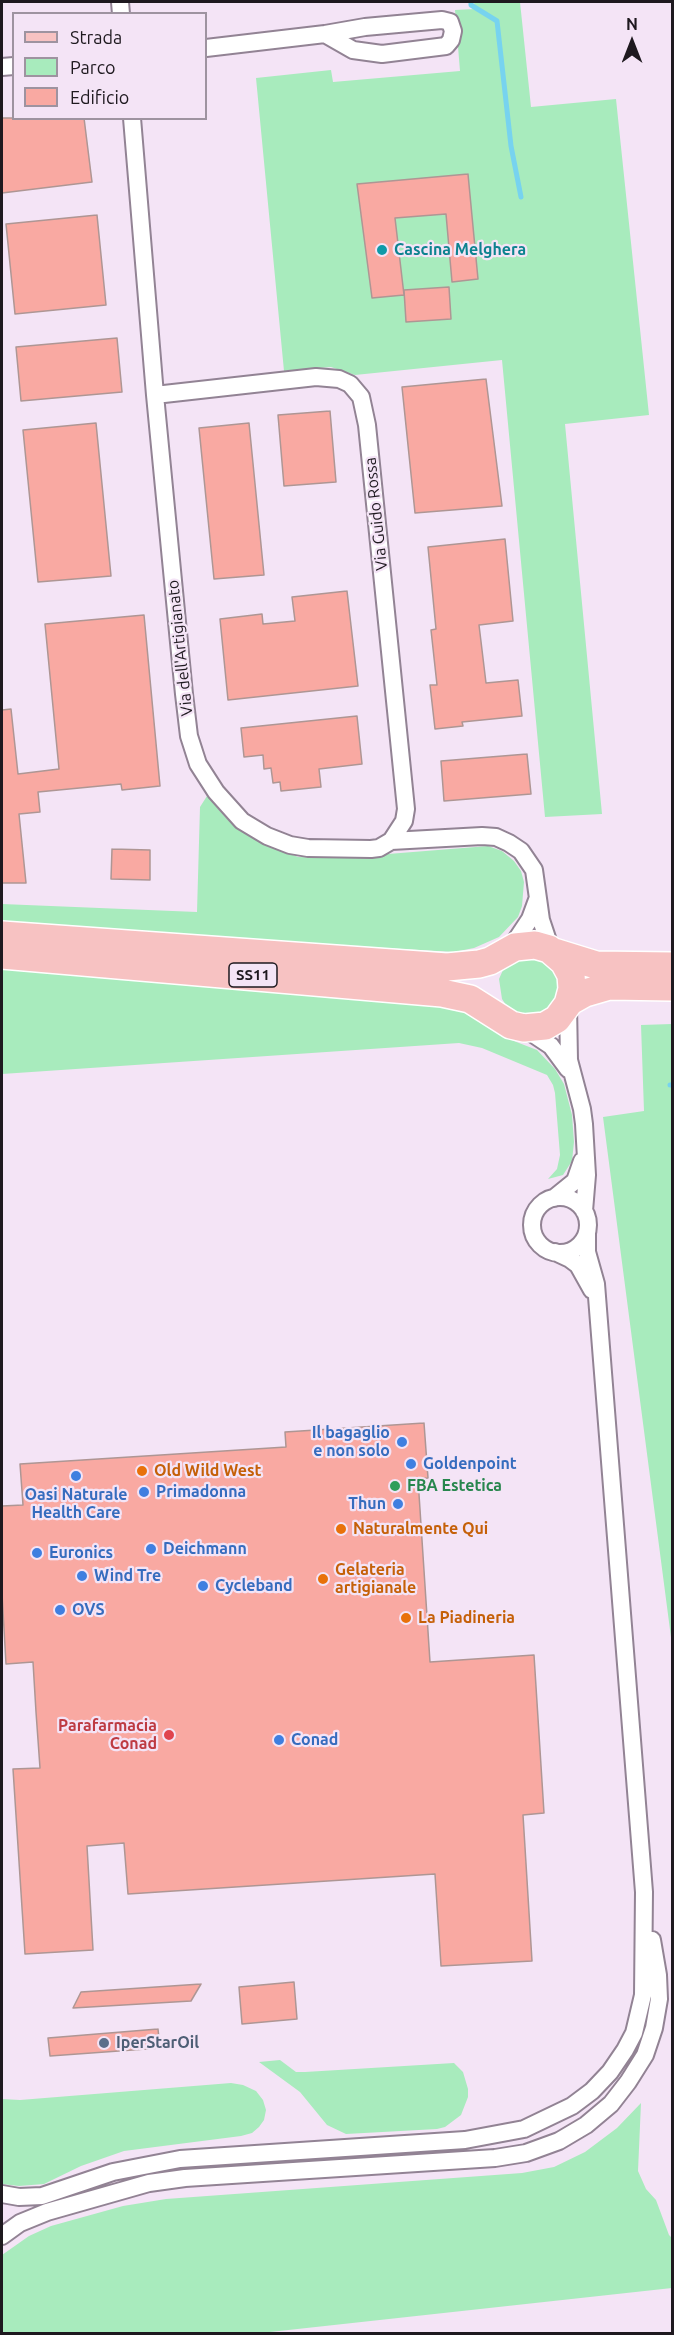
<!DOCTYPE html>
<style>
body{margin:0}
#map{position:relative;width:674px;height:2335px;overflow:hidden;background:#f4e4f6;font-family:Ubuntu,sans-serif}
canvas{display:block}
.frame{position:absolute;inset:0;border:3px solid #1e191f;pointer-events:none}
.legend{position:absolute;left:12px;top:12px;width:195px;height:108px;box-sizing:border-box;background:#f4e4f6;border:2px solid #9e93a0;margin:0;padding:8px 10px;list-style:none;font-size:18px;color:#1e191f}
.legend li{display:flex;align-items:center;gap:12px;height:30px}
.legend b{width:30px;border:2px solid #9e93a0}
.north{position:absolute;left:602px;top:12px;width:60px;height:60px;-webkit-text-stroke:4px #f4e4f6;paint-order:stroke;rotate:0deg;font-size:16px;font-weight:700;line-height:24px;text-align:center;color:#1e191f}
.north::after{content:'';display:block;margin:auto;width:21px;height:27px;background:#1e191f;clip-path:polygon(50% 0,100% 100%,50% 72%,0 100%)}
</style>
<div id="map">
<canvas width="674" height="2335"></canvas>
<div class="frame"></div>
<ul class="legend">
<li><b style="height:8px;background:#f7c2c2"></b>Strada</li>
<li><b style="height:16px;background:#a8ebbd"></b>Parco</li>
<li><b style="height:16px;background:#f9a9a2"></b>Edificio</li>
</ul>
<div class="north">N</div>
</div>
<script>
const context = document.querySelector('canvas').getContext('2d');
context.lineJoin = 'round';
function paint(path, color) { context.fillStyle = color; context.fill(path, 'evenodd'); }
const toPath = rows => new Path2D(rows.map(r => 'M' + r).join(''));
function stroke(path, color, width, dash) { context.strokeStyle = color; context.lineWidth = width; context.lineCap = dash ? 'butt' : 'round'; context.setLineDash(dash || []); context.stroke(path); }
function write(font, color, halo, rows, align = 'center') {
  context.font = font + ' Ubuntu,sans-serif'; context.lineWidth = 4.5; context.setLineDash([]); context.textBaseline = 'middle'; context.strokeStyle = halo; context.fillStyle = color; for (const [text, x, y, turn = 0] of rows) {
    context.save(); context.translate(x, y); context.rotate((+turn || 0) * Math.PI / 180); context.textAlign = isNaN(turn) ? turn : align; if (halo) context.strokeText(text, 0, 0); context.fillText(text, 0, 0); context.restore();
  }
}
paint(toPath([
 [474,2,520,2,531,107,616,99,649,415,565,424,602,814,545,817,502,360,355,375,331,367,284,371,256,78,331,70,333,82,460,71,455,10,475,9],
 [207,796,227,819,259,841,298,857,338,858,488,846,502,851,514,861,521,871,524,882,522,906,518,917,499,937,474,948,454,952,2,926,2,904,197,912,200,807],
 [539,956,555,967,561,987,553,1006,536,1016,516,1014,508,1008,502,999,499,979,503,970,509,962],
 [2,962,448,1002,485,1020,501,1036,537,1050,555,1069,564,1084,572,1115,574,1142,572,1161,563,1175,548,1179,557,1169,560,1155,555,1093,553,1085,547,1075,482,1048,459,1043,2,1074],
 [672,1024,672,1645,603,1117,644,1111,641,1025],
 [280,2060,296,2072,305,2072,454,2063,463,2072,468,2089,468,2097,461,2115,445,2127,437,2129,346,2134,327,2125,300,2092,259,2062],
 [231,2083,243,2085,256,2091,263,2100,266,2110,264,2120,259,2127,252,2133,241,2136,124,2151,81,2166,44,2184,19,2186,2,2184,2,2099,20,2100],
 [641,2103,638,2171,646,2189,656,2200,669,2235,672,2238,672,2288,261,2333,2,2333,2,2255,29,2236,51,2226,123,2206,166,2199,522,2173,554,2167,585,2152,617,2128]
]), '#a8ebbd');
stroke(toPath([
 [471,2,471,5,497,21,511,146,521,197],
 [670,1085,672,1085]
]), '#77d3ef', 5);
const building = toPath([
 [2,118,84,118,92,182,2,193,2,118],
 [468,174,478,279,452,282,446,214,395,218,404,295,372,298,357,184,468,174],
 [97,215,106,305,15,314,6,224,97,215],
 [449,287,451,319,406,322,404,290,449,287],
 [117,338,122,392,21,401,16,347,117,338],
 [486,379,502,506,415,513,402,387,486,379],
 [330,411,336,482,284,486,278,415,330,411],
 [96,423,111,576,38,582,23,430,96,423],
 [249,423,264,575,214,579,199,428,249,423],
 [505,539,513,621,479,625,486,683,518,680,522,716,462,722,463,726,435,729,430,685,437,685,431,630,436,629,428,547,505,539],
 [347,591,358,686,228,700,220,619,262,614,263,624,295,621,292,597,347,591],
 [144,615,160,786,122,790,121,784,38,792,40,812,19,814,26,883,2,883,2,710,11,709,18,774,59,769,45,624,144,615],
 [357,716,362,764,319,769,321,787,281,791,280,782,273,783,271,768,264,769,263,755,244,757,241,728,357,716],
 [527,754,531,794,444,801,441,761,527,754],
 [112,849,150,850,150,880,111,879,112,849],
 [424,1423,428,1478,418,1479,430,1662,534,1655,544,1813,523,1815,532,1961,441,1966,435,1874,128,1894,124,1843,87,1846,93,1950,25,1954,13,1769,40,1768,36,1712,33,1662,6,1664,2,1594,2,1506,23,1505,20,1464,286,1447,285,1432,424,1423],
 [294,1982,297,2019,242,2024,239,1987,294,1982],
 [201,1984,191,2001,73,2008,81,1992,201,1984],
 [158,2029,160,2048,50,2056,48,2038,158,2029]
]);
paint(building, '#f9a9a2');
stroke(building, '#ae9694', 1.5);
const minor = toPath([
 [120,2,121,14],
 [206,48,325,34,365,27,442,20,450,22,453,31,451,40,446,46,382,54,353,50,325,34],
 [2,67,14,66],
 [132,118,155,395,184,694,189,736,198,764,216,792,242,821,267,836,290,845,308,848,371,849,379,848,391,841,482,836,496,837,509,843,521,851,534,870,541,920,551,950],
 [155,395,316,377,339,379,350,384,361,397,367,425,406,809,404,821,391,841],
 [510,949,530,919,537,900],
 [568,1005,569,1060,582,1109,584,1124,587,1175,584,1211],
 [524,1028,551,1046,568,1069],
 '532 1225a28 28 0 1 1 56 0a28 28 0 1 1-56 0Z',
 [554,1198,575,1181,582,1161],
 [555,1252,570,1259,578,1265,592,1290],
 [2,2194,19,2197,42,2196,113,2172,180,2159,465,2140,524,2129,572,2106,592,2091,610,2072,625,2050,634,2033,643,1995,644,1892,596,1284,587,1252,587,1232],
 [2,2236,20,2223,47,2212,149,2183,185,2178,495,2158,526,2153,559,2141,586,2125,611,2104,628,2082,645,2055,654,2028,659,1999,658,1975,652,1940]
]);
const primary = toPath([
 [2,935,447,967,479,964,490,961,515,947,535,945,549,949,564,962,571,975,572,989,568,1004,557,1019,545,1026,524,1028,511,1025,470,999,442,993,2,955],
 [554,952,596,965,672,966],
 [569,1002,585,993,609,986,672,987]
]);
stroke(minor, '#928394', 20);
stroke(primary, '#fff', 30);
stroke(minor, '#fff', 16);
stroke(primary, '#f7c2c2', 27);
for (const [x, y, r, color] of [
 [382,250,6,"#0f9aa8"],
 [402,1442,6,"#3f7fe0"],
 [411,1464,6,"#3f7fe0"],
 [142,1471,6,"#e8710a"],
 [76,1476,6,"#3f7fe0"],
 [395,1486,6,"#2e9e5b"],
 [144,1492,6,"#3f7fe0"],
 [398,1504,6,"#3f7fe0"],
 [341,1529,6,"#e8710a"],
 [151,1549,6,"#3f7fe0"],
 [37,1553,6,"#3f7fe0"],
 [82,1576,6,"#3f7fe0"],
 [323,1579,6,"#e8710a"],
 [203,1586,6,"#3f7fe0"],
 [60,1610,6,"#3f7fe0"],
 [406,1618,6,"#e8710a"],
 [169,1735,6,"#e0444e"],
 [279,1740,6,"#3f7fe0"],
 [104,2043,6,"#5c6f8a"]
]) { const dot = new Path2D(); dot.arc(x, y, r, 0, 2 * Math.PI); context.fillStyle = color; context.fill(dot); stroke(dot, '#f4e4f6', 2); }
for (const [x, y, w] of [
 [253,975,48]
]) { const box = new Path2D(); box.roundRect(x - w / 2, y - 12, w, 24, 4.5); context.fillStyle = '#f4e4f6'; context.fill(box); stroke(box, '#1e191f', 1.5); }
write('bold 15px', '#1e191f', null, [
 ["SS11",253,975]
]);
write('bold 16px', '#0d838f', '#f4e4f6', [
 ["Cascina Melghera",394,250]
], 'left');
write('16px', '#1e191f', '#f4e4f6', [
 ["Via Guido Rossa",376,514,-96],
 ["Via dell'Artigianato",180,648,-96]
]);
write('bold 16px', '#366cbe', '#f4e4f6', [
 ["Il bagaglio",390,1433,"right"],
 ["e non solo",390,1451,"right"],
 ["Goldenpoint",423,1464],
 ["Primadonna",156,1492],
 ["Oasi Naturale",76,1495,"center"],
 ["Health Care",76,1513,"center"],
 ["Thun",386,1504,"right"],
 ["Deichmann",163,1549],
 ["Euronics",49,1553],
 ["Wind Tre",94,1576],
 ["Cycleband",215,1586],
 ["OVS",72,1610],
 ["Conad",291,1740]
], 'left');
write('bold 16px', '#c56008', '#f4e4f6', [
 ["Old Wild West",154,1471],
 ["Naturalmente Qui",353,1529],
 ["Gelateria",335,1570],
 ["artigianale",335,1588],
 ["La Piadineria",418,1618]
], 'left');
write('bold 16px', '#27864d', '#f4e4f6', [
 ["FBA Estetica",407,1486]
], 'left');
write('bold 16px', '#be3a42', '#f4e4f6', [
 ["Parafarmacia",157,1726],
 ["Conad",157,1744]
], 'right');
write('bold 16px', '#4e5e75', '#f4e4f6', [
 ["IperStarOil",116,2043]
], 'left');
</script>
